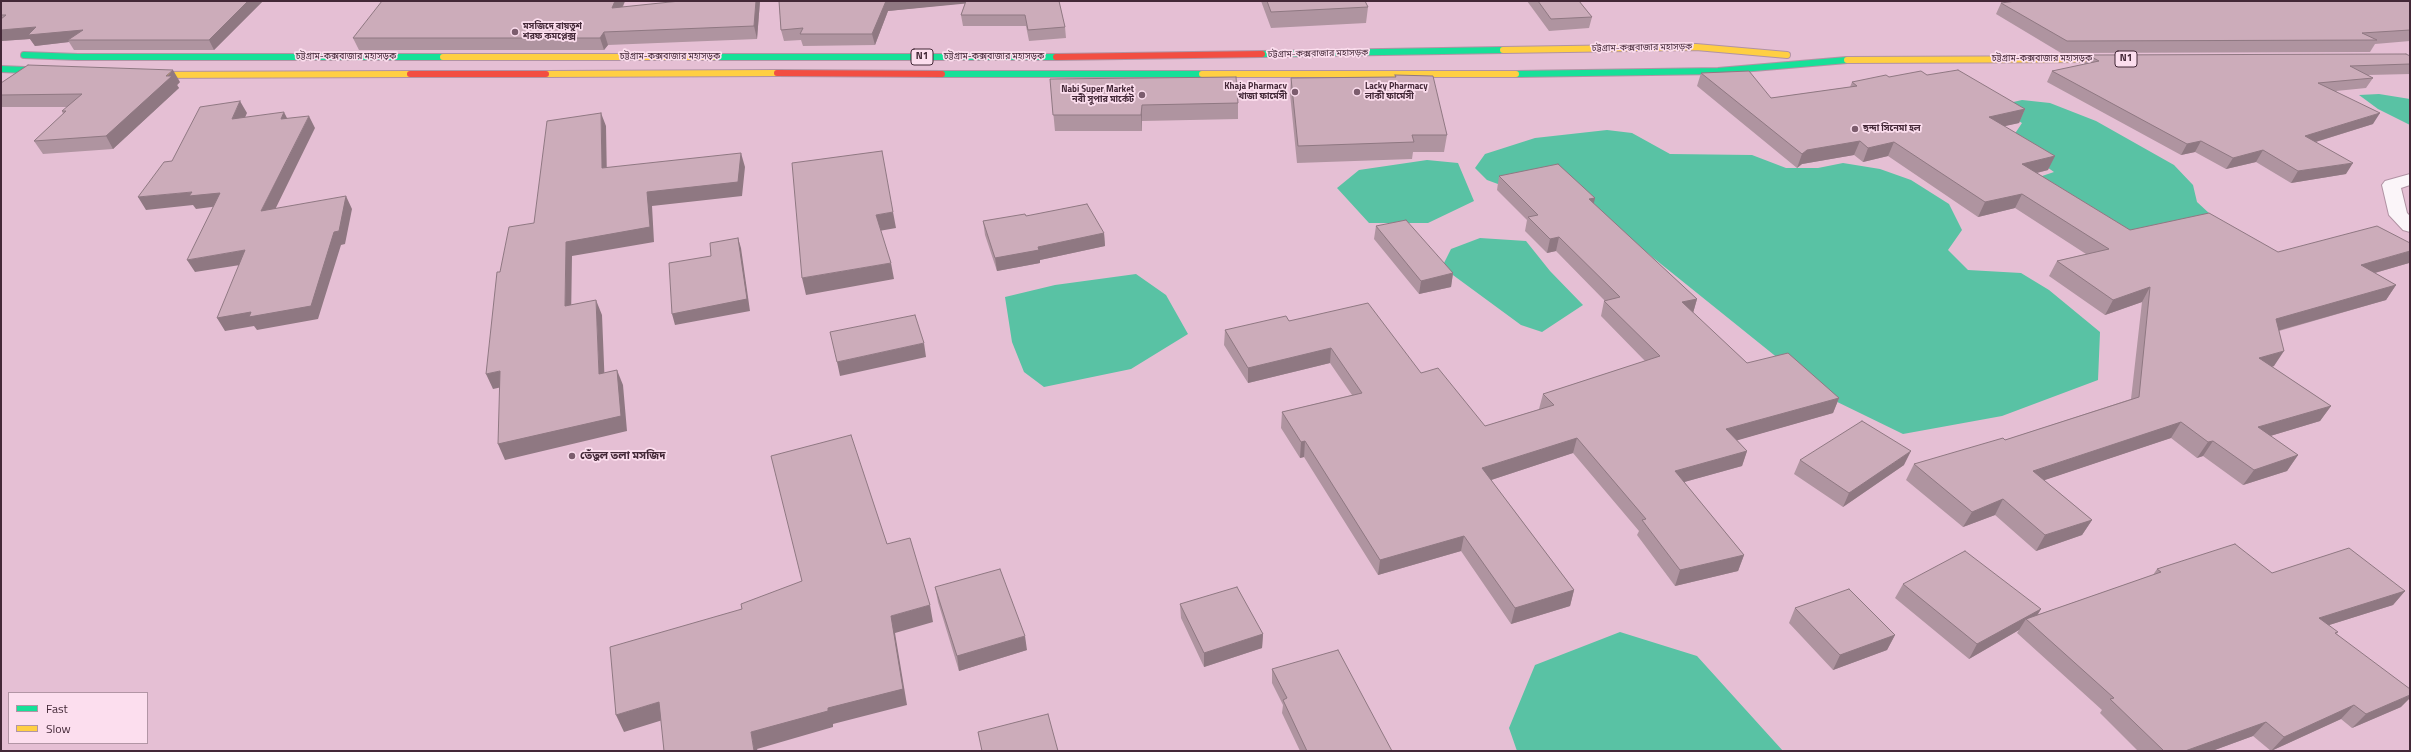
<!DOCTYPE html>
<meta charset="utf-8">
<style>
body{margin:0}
#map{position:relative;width:2411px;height:752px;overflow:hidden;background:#e5bfd4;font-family:"Titillium Web",sans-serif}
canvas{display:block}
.frame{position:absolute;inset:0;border:2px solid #432837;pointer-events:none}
.legend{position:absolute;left:8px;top:692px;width:140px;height:52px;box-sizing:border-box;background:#fcdeee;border:1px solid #b295a5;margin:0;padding:5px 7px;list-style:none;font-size:12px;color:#432837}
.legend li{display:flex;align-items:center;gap:8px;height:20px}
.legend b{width:20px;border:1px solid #b295a5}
</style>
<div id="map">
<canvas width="2411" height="752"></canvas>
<div class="frame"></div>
<ul class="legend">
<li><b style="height:5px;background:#16e098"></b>Fast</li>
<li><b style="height:5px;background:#ffcf43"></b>Slow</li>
</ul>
</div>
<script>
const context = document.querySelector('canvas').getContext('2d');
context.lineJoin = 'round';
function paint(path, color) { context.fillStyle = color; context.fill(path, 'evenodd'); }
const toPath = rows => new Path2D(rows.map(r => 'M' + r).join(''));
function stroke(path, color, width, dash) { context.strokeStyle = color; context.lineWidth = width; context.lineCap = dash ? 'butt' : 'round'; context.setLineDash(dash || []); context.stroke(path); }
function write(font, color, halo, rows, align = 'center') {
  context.font = font + ' "Titillium Web","Noto Sans Bengali",sans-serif'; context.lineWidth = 3.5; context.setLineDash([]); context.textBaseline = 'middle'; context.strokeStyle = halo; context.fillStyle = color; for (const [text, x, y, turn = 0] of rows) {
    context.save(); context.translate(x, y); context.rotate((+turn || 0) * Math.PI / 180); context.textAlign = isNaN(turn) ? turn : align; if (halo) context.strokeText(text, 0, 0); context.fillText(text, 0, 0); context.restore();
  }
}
paint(toPath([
 [2379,94,2410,99,2410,125,2378,109,2359,95],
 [2022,100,2050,103,2096,121,2174,165,2193,185,2197,202,2210,214,2220,229,2118,231,2033,179,2054,172,2010,141,2022,123,1996,106],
 [1607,130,1632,133,1670,154,1752,155,1786,168,1818,168,1843,163,1880,169,1911,180,1949,204,1962,230,1948,250,1968,270,2021,273,2049,290,2100,332,2098,380,2002,416,1903,434,1825,396,1615,227,1487,180,1475,168,1485,154,1535,138],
 [1427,160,1458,163,1474,201,1428,223,1369,223,1337,188,1359,170],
 [1480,238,1526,241,1550,271,1583,305,1542,332,1521,325,1442,267,1451,249],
 [1136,274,1166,295,1188,334,1131,369,1044,387,1024,372,1012,342,1005,297,1055,285],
 [1620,632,1697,656,1783,751,1517,751,1509,728,1535,665]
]), '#59c2a4');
const street = toPath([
 [2410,174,2410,185,2401,188,2407,213,2410,216,2410,232,2403,230,2389,215,2382,185,2385,181,2410,174]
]);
const fast = toPath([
 [1262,54,1503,50],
 [24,55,78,57,443,57],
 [713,57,1056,57],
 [1,69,50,71],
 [942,74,1202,74],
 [1516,74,1718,71,1847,60]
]);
const slow = toPath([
 [1503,50,1696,47,1787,55],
 [443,57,713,57],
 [1847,60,2115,59],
 [546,74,777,73],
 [1202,74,1516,74],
 [146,75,410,74]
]);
const jam = toPath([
 [1056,57,1262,54],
 [777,73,942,74],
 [410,74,546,74]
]);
stroke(street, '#b193a4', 2);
stroke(fast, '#b193a4', 8);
stroke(slow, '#b193a4', 8);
stroke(jam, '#b193a4', 8);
paint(street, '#fbf5f9');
stroke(fast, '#16e098', 6);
stroke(slow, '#ffcf43', 6);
stroke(jam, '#f24e42', 6);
paint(toPath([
 [1,1,263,1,214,50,74,50,69,42,35,46,30,39,1,41],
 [625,1,623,7,760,1,757,39,608,45,604,50,359,50,353,38],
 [779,1,1059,1,1065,27,1066,38,1029,41,1026,26,963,26,961,15,965,3,888,11,875,45,803,46,801,40,784,41,781,30],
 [1261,1,1365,1,1368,7,1366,23,1271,28],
 [1527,1,1579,1,1592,17,1589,28,1549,31],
 [2410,1,2410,41,2375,44,2370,52,2061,53,1996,14,2001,3],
 [2088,55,2410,56,2410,74,2368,75,2373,78,2366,88,2336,91,2373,124,2316,142,2346,174,2291,183,2256,162,2226,169,2195,152,2181,155,2047,82,2052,71,2084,65],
 [1701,73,1771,98,1850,87,1852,82,1889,77,1927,75,2025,109,2019,123,2004,126,2048,170,2037,173,2130,230,2278,252,2409,263,2375,273,2396,285,2386,300,2279,331,2274,366,2272,367,2331,406,2320,421,2270,436,2298,455,2287,471,2243,485,2203,456,2197,458,2171,438,2044,480,2092,520,2082,535,2036,551,1995,515,1963,527,1906,480,1914,464,2005,440,2131,399,2142,302,2105,315,2049,276,2057,261,2086,254,2015,208,1978,217,1888,156,1863,162,1854,155,1802,164,1797,168,1697,86],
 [1395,75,1447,135,1444,152,1413,152,1412,159,1297,163,1290,94,1291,78,1395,77],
 [1050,79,1238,103,1238,119,1142,121,1142,131,1055,131],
 [180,82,177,85,179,88,113,149,43,154,34,141,63,114,62,111,67,107,1,107,1,83],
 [1499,176,1594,204,1697,299,1693,313,1747,363,1839,398,1833,413,1737,440,1747,451,1742,466,1684,482,1744,555,1738,571,1675,586,1637,535,1639,531,1573,453,1491,480,1574,590,1570,606,1511,624,1461,551,1378,575,1304,457,1300,458,1281,428,1282,412,1352,395,1330,363,1248,383,1224,345,1225,330,1289,321,1421,373,1485,426,1540,409,1539,409,1543,394,1645,361,1601,316,1604,301,1605,301,1556,251,1547,253,1525,231,1527,220,1497,190],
 [1026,216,1104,233,1105,246,1040,260,1040,263,997,271,985,235,983,221],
 [1376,226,1453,273,1451,287,1419,294,1374,239],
 [1800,460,1904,465,1843,507,1794,474],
 [2157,569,2272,573,2405,591,2393,605,2329,625,2401,707,2352,728,2341,719,2271,751,2253,736,2212,751,2138,751,2100,713,2102,710,2017,633,2019,630,1969,659,1895,598,1903,584,2041,609,2037,615,2153,575],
 [935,587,1027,650,959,671,938,602],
 [1180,604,1263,634,1262,648,1204,667,1181,618],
 [1795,608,1895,635,1887,650,1833,670,1789,623],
 [1272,669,1392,751,1300,751,1282,713,1283,705,1272,683]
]), '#af94a0');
paint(toPath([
 [248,1,263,1,214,50,209,40],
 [615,1,625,1,616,20,612,8],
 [756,1,760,1,757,39,754,26],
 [886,1,971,1,971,3,888,11,875,45,872,34],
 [36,27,83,30,68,40,69,42,35,46,30,39,1,41,1,30],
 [604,32,608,45,604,50,600,38],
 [173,70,180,82,177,85,179,88,113,149,106,136],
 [240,101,247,113,239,131,232,119],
 [1142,105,1142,131,1141,115],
 [2025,109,2019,123,1983,131,1989,117],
 [284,112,290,124,281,119],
 [601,113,606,126,607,182,602,168],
 [2380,113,2373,124,2299,147,2305,136],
 [309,116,315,128,268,224,261,211],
 [1860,141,1854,155,1802,164,1797,168,1802,154,1807,150],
 [2201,141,2195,152,2181,155,2187,144],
 [1894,142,1888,156,1863,162,1868,148],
 [2263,150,2256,162,2226,169,2233,158],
 [741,153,745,167,742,196,652,206,654,242,572,256,571,321,565,306,566,242,647,192],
 [2055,156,2048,170,2016,178,2022,164],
 [2353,163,2346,174,2291,183,2298,171],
 [192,192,220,193,227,205,196,209,193,205,146,210,138,197],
 [2022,194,2015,208,1978,217,1985,202],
 [346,196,352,209,345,244,341,245,318,319,257,330,254,326,225,331,217,318,334,232],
 [1595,198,1592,212,1589,199],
 [893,212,896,228,879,231,876,215],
 [1104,233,1105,246,1040,260,1040,263,997,271,995,258,1038,247],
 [1559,237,1556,251,1547,253,1550,239],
 [738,238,741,248,750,311,675,325,672,314],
 [245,250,253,263,195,272,187,260],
 [2410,251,2410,262,2409,263,2350,280,2361,265],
 [891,263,894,279,806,295,802,278],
 [1453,273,1451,287,1419,294,1421,281],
 [2396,285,2386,300,2266,334,2276,319],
 [2150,287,2142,302,2105,315,2113,300],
 [1697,299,1693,313,1682,302],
 [596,300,602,315,605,389,599,374],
 [924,343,926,357,840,376,837,362],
 [1331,348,1330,363,1248,383,1248,368],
 [2284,351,2274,366,2249,374,2259,358],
 [617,370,623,385,627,431,505,460,498,444],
 [500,371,507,386,493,389,486,374],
 [1839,398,1833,413,1721,445,1726,429],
 [2331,406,2320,421,2247,443,2258,427],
 [2181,422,2171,438,2024,487,2033,471],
 [1577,438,1573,453,1479,484,1482,468],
 [1305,441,1304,457,1300,458,1301,442],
 [2213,441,2203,456,2197,458,2208,442],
 [1747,451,1742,466,1670,486,1675,471],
 [1911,451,1904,465,1843,507,1849,493],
 [2298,455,2287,471,2243,485,2254,470],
 [2003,499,1995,515,1963,527,1972,512],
 [2092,520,2082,535,2036,551,2045,535],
 [1464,536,1461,551,1378,575,1380,560],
 [1744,555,1738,571,1675,586,1680,570],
 [1574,590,1570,606,1511,624,1515,608],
 [2405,591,2393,605,2307,632,2319,618],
 [930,605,933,622,895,633,907,705,833,724,833,727,757,749,758,751,754,751,751,732,828,708,891,616],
 [2041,609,2032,624,2026,619,2019,630,1969,659,1977,644],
 [1263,634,1262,648,1204,667,1204,653],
 [1895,635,1887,650,1833,670,1840,655],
 [1025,636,1027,650,959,671,957,656],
 [2410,695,2410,698,2401,707,2352,728,2366,714],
 [659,702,666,719,624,732,616,715],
 [2354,705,2341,719,2271,751,2284,737],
 [2266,722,2253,736,2212,751,2185,751]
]), '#8f7882');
const building = toPath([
 [1,1,248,1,209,40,68,40,83,30,28,35,36,27,1,30,1,19,6,15,1,15,1,1],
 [382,1,615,1,612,8,680,1,756,1,754,26,604,32,600,38,353,38,382,1],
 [779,1,886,1,872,34,800,34,803,28,781,30,779,1],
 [966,1,1059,1,1065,27,1028,30,1025,15,961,15,966,1],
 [1267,1,1365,1,1368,7,1271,12,1267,1],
 [1538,1,1579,1,1592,17,1551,19,1538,1],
 [2016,1,2410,1,2410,30,2362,33,2377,40,2067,41,2001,3,2016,1],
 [2406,54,2410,56,2410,64,2350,66,2373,78,2318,83,2380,113,2305,136,2353,163,2298,171,2263,150,2233,158,2201,141,2187,144,2052,71,2099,61,2088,55,2406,54],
 [28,65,173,70,166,76,172,76,106,136,34,141,66,111,62,111,82,94,1,95,1,83,28,65],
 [1958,70,2025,109,1989,117,2055,156,2022,164,2130,230,2209,213,2278,252,2377,226,2410,243,2410,251,2361,265,2396,285,2276,319,2284,351,2259,358,2331,406,2258,427,2298,455,2254,470,2213,441,2208,442,2181,422,2033,471,2092,520,2045,535,2003,499,1972,512,1914,464,2003,438,2005,440,2139,397,2150,287,2113,300,2057,261,2109,249,2022,194,1985,202,1894,142,1868,148,1860,141,1807,150,1802,154,1701,73,1749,71,1771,98,1857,86,1852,82,1886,75,1889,77,1921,71,1927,75,1958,70],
 [1395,75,1433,76,1447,135,1412,135,1414,142,1298,146,1291,78,1396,77,1395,75],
 [1236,77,1238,103,1142,105,1141,115,1053,115,1050,79,1236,77],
 [240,101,232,119,284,112,281,119,309,116,261,211,346,196,339,231,334,232,311,306,249,317,251,312,217,318,245,250,187,260,220,193,189,196,192,192,138,197,164,162,172,161,200,107,240,101],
 [601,113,602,168,741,153,738,182,647,192,650,227,566,242,565,306,596,300,599,374,617,370,621,416,498,444,500,371,486,374,497,272,500,272,509,227,534,223,547,121,601,113],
 [882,151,893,212,876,215,891,263,802,278,792,163,882,151],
 [1558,164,1595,198,1589,199,1697,299,1682,302,1747,363,1788,353,1839,398,1726,429,1747,451,1675,471,1744,555,1680,570,1642,520,1646,519,1577,438,1482,468,1574,590,1515,608,1464,536,1380,560,1305,441,1301,442,1282,412,1362,393,1331,348,1248,368,1225,330,1286,316,1289,321,1368,303,1421,373,1438,368,1485,426,1554,405,1543,394,1660,356,1604,301,1620,297,1559,237,1550,239,1528,217,1538,215,1499,176,1558,164],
 [1087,204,1104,233,1038,247,1039,250,995,258,983,221,1025,214,1026,216,1087,204],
 [1406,220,1453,273,1421,281,1376,226,1406,220],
 [738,238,747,299,672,314,669,263,711,256,710,243,738,238],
 [915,315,924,343,837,362,830,332,915,315],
 [1862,421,1911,451,1849,493,1800,460,1862,421],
 [851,435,887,544,910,538,930,605,891,616,903,689,828,708,828,711,751,732,754,751,664,751,659,702,616,715,610,647,742,609,741,604,802,581,771,456,851,435],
 [2235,544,2272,573,2349,548,2405,591,2319,618,2338,632,2335,633,2410,689,2410,695,2366,714,2354,705,2284,737,2266,722,2185,751,2164,751,2110,699,2114,698,2026,619,2161,572,2157,569,2235,544],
 [1965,551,2041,609,1977,644,1903,584,1965,551],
 [1000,569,1025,636,957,656,935,587,1000,569],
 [1237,587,1263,634,1204,653,1180,604,1237,587],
 [1849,589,1895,635,1840,655,1795,608,1849,589],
 [1338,650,1392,751,1307,751,1283,700,1287,698,1272,669,1338,650],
 [1048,714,1058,751,982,751,978,732,1048,714]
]);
paint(building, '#ccacba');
stroke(building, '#8f7882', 1);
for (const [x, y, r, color] of [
 [515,32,4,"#7c5d6e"],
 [1295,92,4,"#7c5d6e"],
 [1357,92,4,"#7c5d6e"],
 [1142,95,4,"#7c5d6e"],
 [1855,129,4,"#7c5d6e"],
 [572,456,4,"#7c5d6e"]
]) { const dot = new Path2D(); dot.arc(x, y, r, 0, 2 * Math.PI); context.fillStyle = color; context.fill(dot); stroke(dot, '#fcdeee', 1.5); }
write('bold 9px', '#432837', '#fcdeee', [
 ["মসজিদে বায়তুশ",523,27],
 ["শরফ কমপ্লেক্স",523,37],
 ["Khaja Pharmacy",1287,87,"right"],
 ["খাজা ফার্মেসী",1287,97,"right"],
 ["Lacky Pharmacy",1365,87],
 ["লাকী ফার্মেসী",1365,97],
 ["Nabi Super Market",1134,90,"right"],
 ["নবী সুপার মার্কেট",1134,100,"right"],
 ["ছন্দা সিনেমা হল",1863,129]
], 'left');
write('9px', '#432837', '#fcdeee', [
 ["চট্টগ্রাম-কক্সবাজার মহাসড়ক",1642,48,-1],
 ["চট্টগ্রাম-কক্সবাজার মহাসড়ক",1318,54,-1],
 ["চট্টগ্রাম-কক্সবাজার মহাসড়ক",346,57],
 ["চট্টগ্রাম-কক্সবাজার মহাসড়ক",670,57],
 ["চট্টগ্রাম-কক্সবাজার মহাসড়ক",994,57],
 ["চট্টগ্রাম-কক্সবাজার মহাসড়ক",2042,59]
]);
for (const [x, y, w] of [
 [922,57,22],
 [2126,59,22]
]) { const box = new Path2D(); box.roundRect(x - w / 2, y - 8, w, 16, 3); context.fillStyle = '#fcdeee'; context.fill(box); stroke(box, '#432837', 1); }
write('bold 10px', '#432837', null, [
 ["N1",922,57],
 ["N1",2126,59]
]);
write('bold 11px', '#432837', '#fcdeee', [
 ["তেঁতুল তলা মসজিদ",580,456]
], 'left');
</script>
